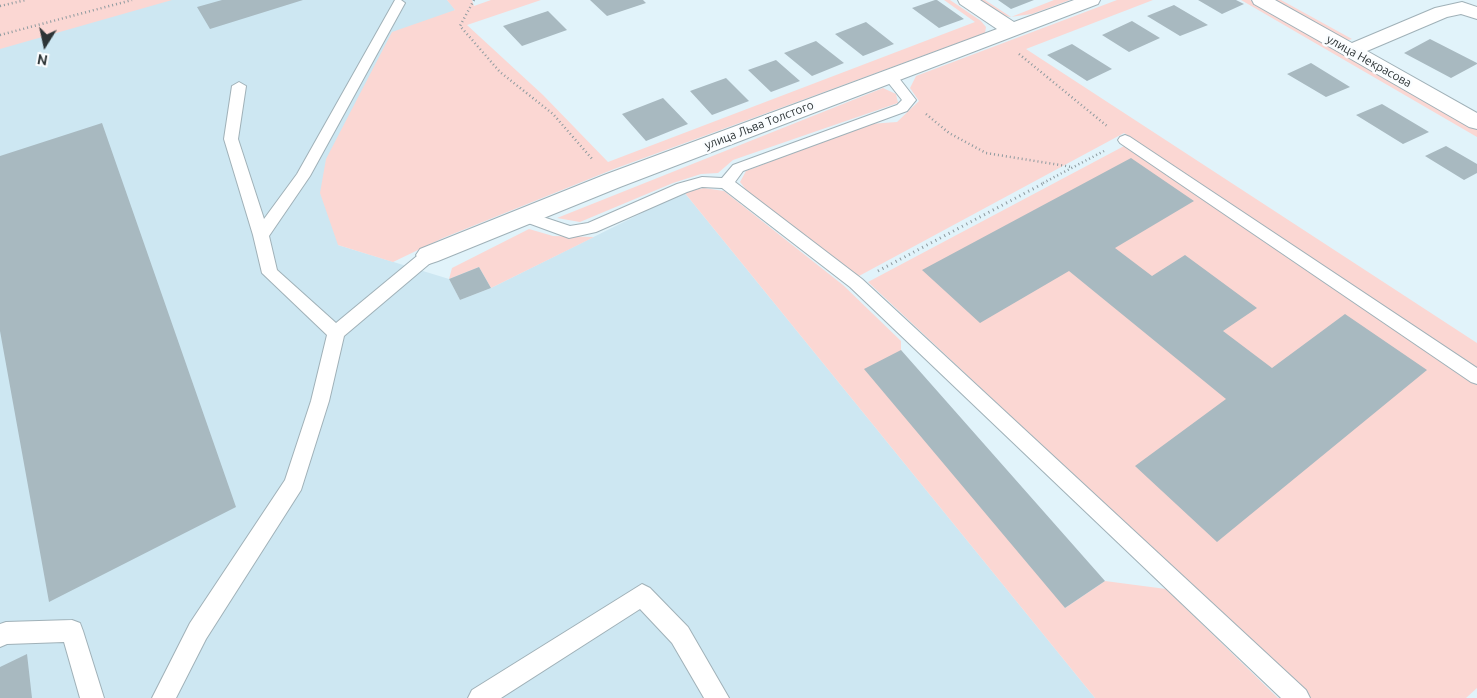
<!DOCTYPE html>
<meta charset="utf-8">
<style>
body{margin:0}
#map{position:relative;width:1477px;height:698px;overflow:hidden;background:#e1f3fa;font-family:Ubuntu,sans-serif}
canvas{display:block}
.north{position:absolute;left:20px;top:20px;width:50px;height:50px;-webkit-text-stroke:4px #fafdff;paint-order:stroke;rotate:190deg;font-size:14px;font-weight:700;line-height:20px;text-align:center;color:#2d3436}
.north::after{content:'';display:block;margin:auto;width:18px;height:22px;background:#2d3436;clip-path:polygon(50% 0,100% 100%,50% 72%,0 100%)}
</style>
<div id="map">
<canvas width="1477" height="698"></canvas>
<div class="north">N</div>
</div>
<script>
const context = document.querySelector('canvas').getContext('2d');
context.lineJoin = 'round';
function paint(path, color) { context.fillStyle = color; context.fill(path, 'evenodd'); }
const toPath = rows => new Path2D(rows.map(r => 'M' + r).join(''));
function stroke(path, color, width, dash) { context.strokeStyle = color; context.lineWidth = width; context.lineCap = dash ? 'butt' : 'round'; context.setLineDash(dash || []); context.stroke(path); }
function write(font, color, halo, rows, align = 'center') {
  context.font = font + ' Ubuntu,sans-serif'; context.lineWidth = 5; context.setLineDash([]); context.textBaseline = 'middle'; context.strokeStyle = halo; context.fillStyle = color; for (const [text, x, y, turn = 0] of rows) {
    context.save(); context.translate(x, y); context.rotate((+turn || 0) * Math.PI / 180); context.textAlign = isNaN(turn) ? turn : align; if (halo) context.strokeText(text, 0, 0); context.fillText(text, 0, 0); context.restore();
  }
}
paint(toPath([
 [0,0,447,0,455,9,338,245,449,279,460,300,491,288,684,192,1095,698,0,698]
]), '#cde7f2');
paint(toPath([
 [0,0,172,0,0,49],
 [447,0,472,0,474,6,491,0,541,0,467,25,543,95,608,162,975,22,944,0,950,0,981,21,986,27,985,33,614,169,443,238,393,262,338,245,320,193,326,159,392,32,455,10],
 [977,0,985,0,1011,17,1054,0,1070,0,1032,14,1010,17,998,14],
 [1117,0,1153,0,1026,49,1477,343,1477,368,1124,133,859,276,747,191,740,182,746,171,869,124,897,122,919,101,910,88,916,76],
 [1241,0,1250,0,1477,128,1477,137],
 [1272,0,1281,0,1352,39,1345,41],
 [883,88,896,94,898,103,733,160,718,173,701,174,673,183,580,222,557,218],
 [1126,145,1477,385,1477,688,1466,698,1311,698,868,282],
 [704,188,724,191,843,285,901,341,901,350,1065,608,1105,581,1166,589,1278,698,1095,698,684,192],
 [529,229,553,236,594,237,491,288,479,267,449,279,452,268]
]), '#fbd7d3');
paint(toPath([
 [222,0,303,0,210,29,197,7],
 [590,0,643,0,646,3,607,16],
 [935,0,937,0,964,19,939,28,912,8],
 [998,0,1034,0,1011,9],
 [1198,0,1236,0,1244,4,1222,14],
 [1174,5,1208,25,1180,36,1147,16],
 [548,11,567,30,522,46,503,26],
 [1132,21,1160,38,1129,52,1102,35],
 [866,22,894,44,863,56,835,34],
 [1430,39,1477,63,1477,64,1451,78,1404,53],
 [816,41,844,63,812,76,784,53],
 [1072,44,1112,69,1087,81,1047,55],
 [776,60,800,81,771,92,748,70],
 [1311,63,1350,87,1326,97,1287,74],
 [726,78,749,101,712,115,690,91],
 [663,98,688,124,646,141,622,114],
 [1382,104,1429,132,1403,144,1356,115],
 [102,123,236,507,49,602,0,331,0,156],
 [1446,146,1477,164,1477,173,1464,180,1425,156],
 [1131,158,1194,201,1115,248,1152,276,1185,255,1257,308,1223,331,1272,368,1345,314,1427,370,1217,542,1135,466,1226,399,1069,271,980,323,922,270],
 [479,267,491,288,460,300,449,279],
 [901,350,1105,581,1065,608,864,369],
 [27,654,32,698,0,698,0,667]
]), '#a8b9c0');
const service = toPath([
 [395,0,401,0,405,3,310,176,269,236,277,270,336,323,423,251,429,249,435,251,437,255,435,259,344,336,329,401,301,490,206,639,176,698,152,698,190,623,285,480,311,401,327,335,262,273,253,235,224,139,232,86,239,82,246,86,238,139,264,219,297,174,395,0],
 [890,72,895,73,916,100,907,111,743,171,735,182,862,279,1306,690,1310,698,1281,698,850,287,722,188,702,187,687,192,596,232,569,238,520,220,517,216,520,212,525,211,570,226,588,223,677,184,702,177,722,178,733,165,897,105,902,100,883,76,890,72],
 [1125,135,1130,137,1477,368,1477,384,1471,382,1120,143,1118,140,1120,137,1125,135],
 [642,584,650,588,688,627,729,698,704,698,672,643,640,609,501,698,468,698,472,690,642,584],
 [72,620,80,623,83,631,104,698,80,698,64,642,7,644,0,647,0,624,6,622,72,620]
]);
const minor = toPath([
 [958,0,980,0,1014,22,1074,0,1100,0,1098,4,620,187,438,261,429,264,420,261,416,255,420,249,604,175,997,29,960,4,958,0],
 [1252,0,1275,0,1352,43,1435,8,1462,2,1477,7,1477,19,1461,14,1447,17,1367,51,1477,113,1477,129,1469,127,1344,55,1254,4,1252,0]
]);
stroke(service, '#a0b1b8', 2);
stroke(minor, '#a0b1b8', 2);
stroke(toPath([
 [474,0,460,26,500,72,553,114,593,160],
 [0,6,26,0],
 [0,35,132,0],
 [1019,54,1107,126],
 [926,114,949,133,986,153,1072,167],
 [1043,183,1104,151]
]), '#8d9a9f', 2.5, [1, 3]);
stroke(toPath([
 [878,271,1046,182]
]), '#8d9a9f', 3, [1, 4]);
paint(service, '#fff');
paint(minor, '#fff');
write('12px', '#2d3436', '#fafdff', [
 ["улица Некрасова",1369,61,29],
 ["улица Льва Толстого",759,125,-21]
]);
</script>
